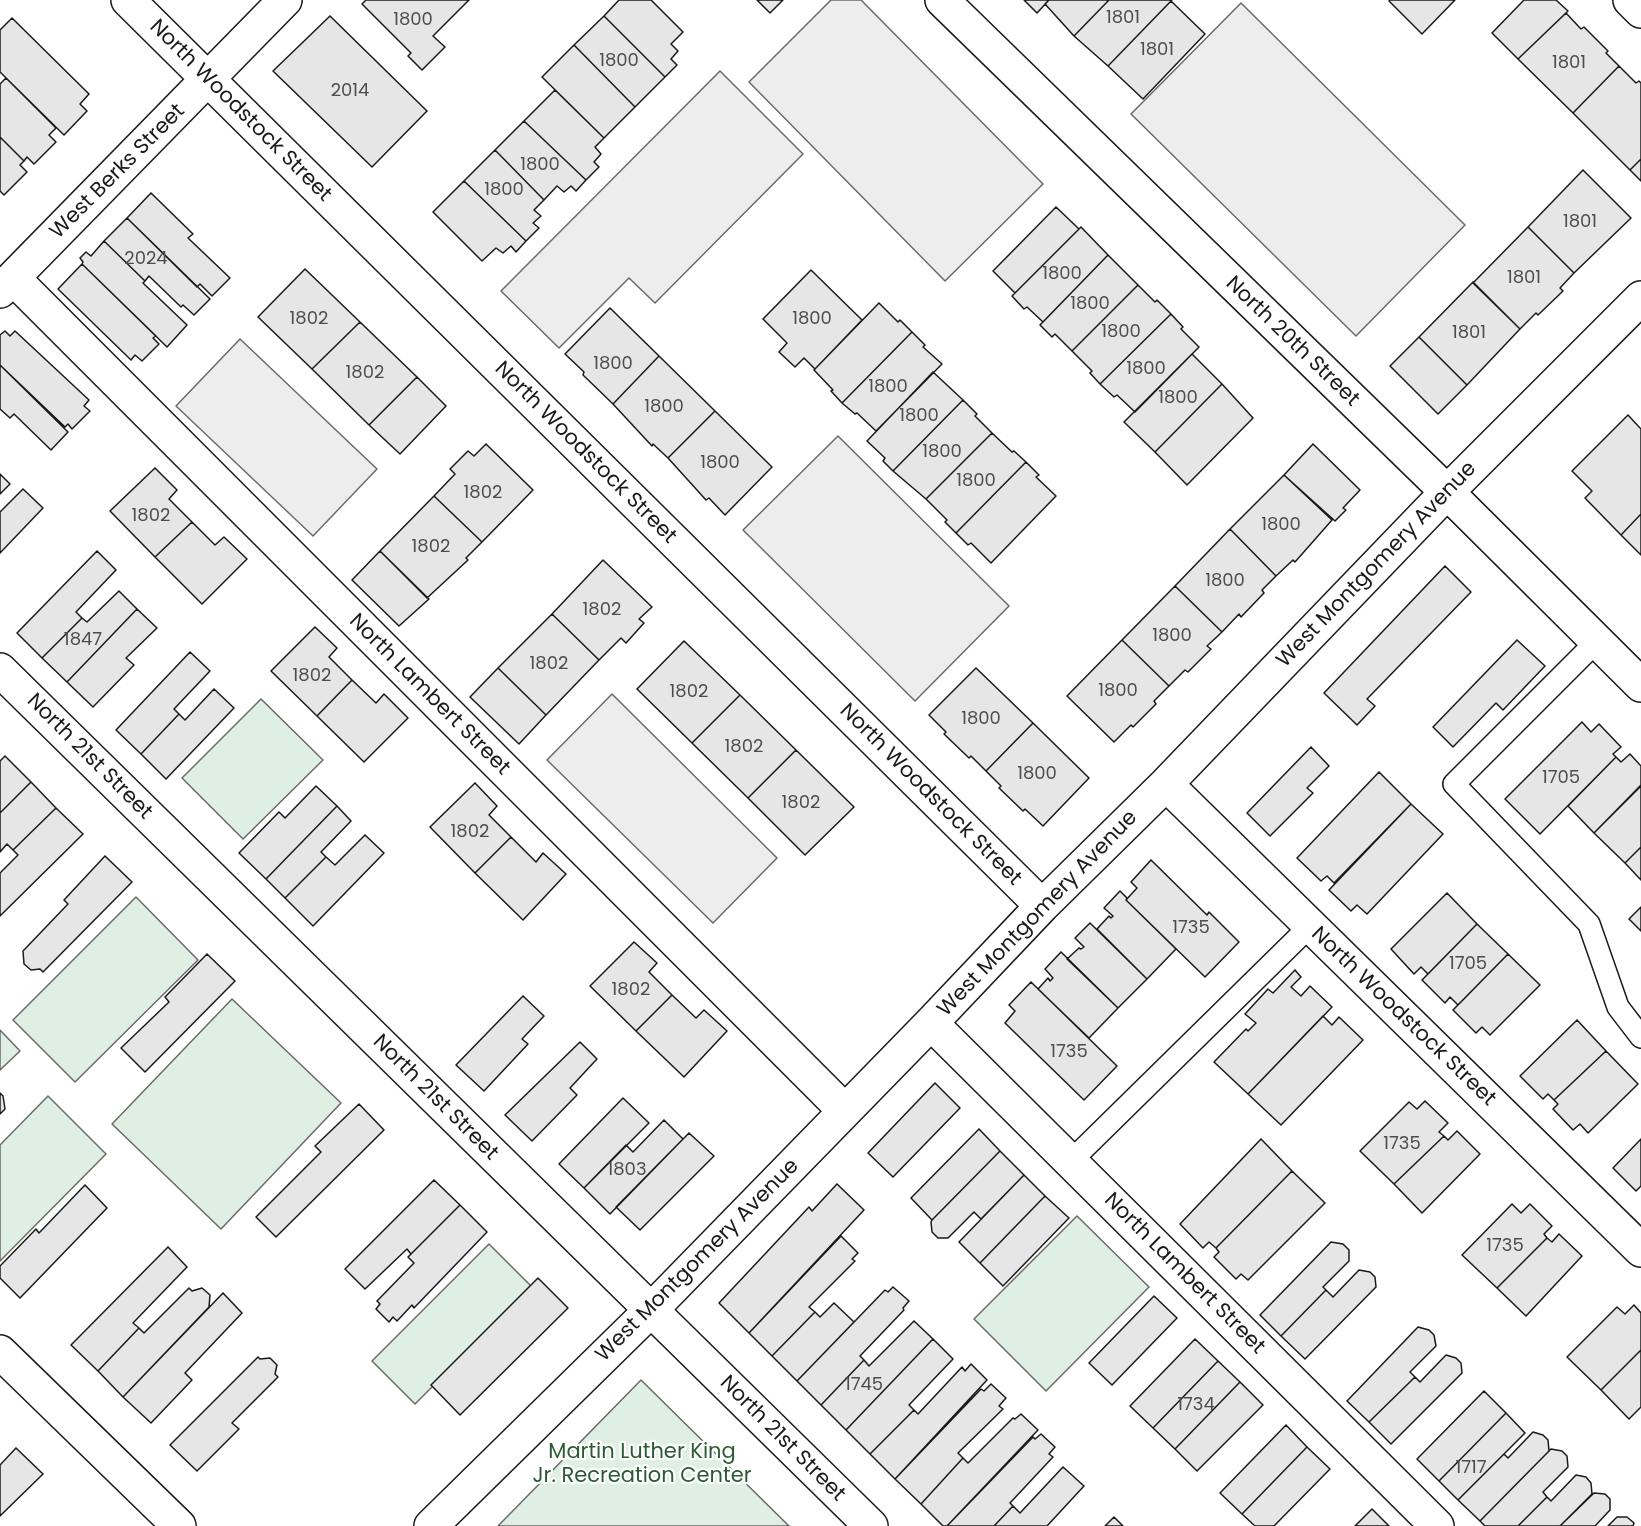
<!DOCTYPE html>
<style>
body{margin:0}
canvas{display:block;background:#fff}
</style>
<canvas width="1641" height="1526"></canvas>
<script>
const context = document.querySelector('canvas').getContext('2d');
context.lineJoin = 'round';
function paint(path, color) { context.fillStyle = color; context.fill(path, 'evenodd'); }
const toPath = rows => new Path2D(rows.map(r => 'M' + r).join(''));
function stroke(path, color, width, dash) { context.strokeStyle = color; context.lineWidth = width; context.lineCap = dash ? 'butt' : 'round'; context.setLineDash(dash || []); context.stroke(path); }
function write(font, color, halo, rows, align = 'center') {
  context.font = font + ' Poppins,sans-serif'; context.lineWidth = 4.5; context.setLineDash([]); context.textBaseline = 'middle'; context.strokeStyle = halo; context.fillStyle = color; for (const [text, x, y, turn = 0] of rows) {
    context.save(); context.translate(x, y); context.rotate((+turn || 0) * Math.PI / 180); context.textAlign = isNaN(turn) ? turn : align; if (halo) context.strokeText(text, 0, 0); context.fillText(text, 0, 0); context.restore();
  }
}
const green = toPath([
 [261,699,323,760,243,839,182,778,261,699],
 [136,897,198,960,75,1082,13,1020,136,897],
 [232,999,341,1103,221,1229,112,1124,232,999],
 [0,1030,20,1051,0,1070,0,1030],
 [48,1096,106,1154,0,1261,0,1145,48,1096],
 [1077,1216,1149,1287,1046,1391,974,1319,1077,1216],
 [489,1244,532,1287,415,1404,372,1361,489,1244],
 [641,1380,789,1526,498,1526,641,1380]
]);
paint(green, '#e0efe3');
stroke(green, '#6a6a6a', 1.5);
const parking = toPath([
 [831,0,861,0,1043,184,945,281,749,82,831,0],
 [1241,3,1465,225,1356,336,1131,114,1241,3],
 [720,71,803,154,655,303,629,278,559,348,501,291,720,71],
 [240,339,377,469,313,536,176,406,240,339],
 [838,436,1009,606,915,701,743,530,838,436],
 [612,694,777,858,713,923,547,760,612,694]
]);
paint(parking, '#ededed');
stroke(parking, '#6a6a6a', 1.5);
const building = toPath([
 [366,0,469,0,433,36,445,47,422,70,408,56,411,53,362,4,366,0],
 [619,0,651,0,683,32,671,44,678,51,671,59,677,65,665,77,604,16,619,0],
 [757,0,783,0,770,13,757,0],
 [1024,0,1049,0,1037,13,1024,0],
 [1049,0,1109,0,1074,36,1045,4,1049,0],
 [1109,0,1172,0,1108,66,1074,36,1109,0],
 [1390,0,1455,0,1422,34,1389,1,1390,0],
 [1524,0,1556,0,1568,11,1518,59,1492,33,1524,0],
 [1171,1,1205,34,1143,99,1108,66,1171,1],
 [1566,13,1581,29,1584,27,1608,51,1606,53,1619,66,1573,113,1518,59,1566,13],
 [330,16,427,111,372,167,273,71,330,16],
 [604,16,665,77,635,107,574,45,604,16],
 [12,18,89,94,80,104,87,111,64,135,0,72,0,30,12,18],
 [574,45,635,107,604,138,542,77,574,45],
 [1619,66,1636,83,1639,81,1641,83,1641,159,1630,170,1573,113,1619,66],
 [6,78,56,128,49,135,56,142,34,164,27,157,24,161,0,137,0,84,6,78],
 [555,90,604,138,595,147,601,154,594,162,599,167,586,180,524,121,555,90],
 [524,121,586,180,576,191,571,186,564,192,557,186,544,200,495,150,524,121],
 [0,137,24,161,20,165,27,172,4,195,0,191,0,137],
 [495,150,544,200,534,210,541,216,533,223,539,228,526,241,464,181,495,150],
 [1641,159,1641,181,1630,170,1641,159],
 [1583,170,1631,218,1574,273,1528,227,1583,170],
 [464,181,526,241,516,252,511,246,503,253,496,248,482,261,433,212,464,181],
 [151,193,193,234,188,238,230,278,212,296,200,284,197,287,127,218,151,193],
 [1056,207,1079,229,1015,293,993,271,1056,207],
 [127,218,210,299,194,315,183,305,181,307,149,276,145,281,104,241,127,218],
 [1081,227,1108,255,1043,322,1027,307,1024,309,1012,296,1081,227],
 [1528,227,1574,273,1560,288,1563,291,1538,315,1536,313,1520,329,1473,283,1528,227],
 [104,241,145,281,143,283,187,325,167,347,82,264,83,262,80,258,86,252,91,256,104,241],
 [1108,255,1138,285,1072,351,1055,334,1052,337,1040,325,1108,255],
 [82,264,156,336,153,338,159,344,142,361,135,355,131,360,58,289,82,264],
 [305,269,360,322,312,369,258,317,305,269],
 [811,270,862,320,815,369,804,358,795,367,779,352,787,343,763,319,811,270],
 [1473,282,1520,329,1467,385,1419,337,1473,282],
 [1138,285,1155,302,1157,300,1171,314,1100,384,1090,373,1092,371,1072,351,1138,285],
 [879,303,898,322,900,320,912,332,842,403,831,391,833,390,814,370,879,303],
 [610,308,659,356,613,404,583,375,584,372,565,354,610,308],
 [1171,314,1183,327,1181,329,1199,347,1135,412,1117,395,1114,397,1100,384,1171,314],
 [360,322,417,377,369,425,312,369,360,322],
 [5,331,10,336,15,331,89,400,84,406,90,411,72,429,68,424,65,427,0,365,0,335,5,331],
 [912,332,925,345,923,347,942,364,876,431,857,413,855,414,842,403,912,332],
 [1419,337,1467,385,1438,414,1390,366,1419,337],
 [1192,354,1222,384,1155,452,1124,422,1192,354],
 [659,356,715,411,668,458,653,444,652,446,613,404,659,356],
 [0,365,68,432,51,450,14,414,10,418,0,409,0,365],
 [933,372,963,400,893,471,883,461,885,458,867,441,933,372],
 [417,377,446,406,400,454,369,425,417,377],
 [1222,384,1253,418,1187,485,1155,452,1222,384],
 [963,400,977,414,975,416,992,433,926,499,893,471,963,400],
 [715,411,772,467,725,515,709,498,706,500,668,458,715,411],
 [1628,415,1641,429,1641,514,1621,535,1585,498,1592,491,1572,471,1628,415],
 [992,433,1012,452,1014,451,1026,462,956,533,945,522,947,520,926,499,992,433],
 [486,444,533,490,482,542,434,496,455,474,450,469,468,451,474,456,486,444],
 [1313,444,1360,490,1343,508,1346,510,1335,521,1284,475,1313,444],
 [1026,462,1039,475,1036,477,1056,496,991,563,971,543,968,545,956,533,1026,462],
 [155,468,177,490,169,499,192,522,155,557,110,511,155,468],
 [0,474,10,484,0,494,0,474],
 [1284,475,1332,520,1295,562,1293,560,1276,576,1230,529,1284,475],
 [23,489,43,508,0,553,0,512,23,489],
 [434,496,482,542,466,558,468,560,427,598,380,551,434,496],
 [1641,514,1641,555,1621,535,1641,514],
 [192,522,215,545,224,537,247,559,202,604,155,557,192,522],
 [1230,529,1276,576,1262,590,1264,593,1241,617,1239,614,1222,632,1175,586,1230,529],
 [97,551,116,570,76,612,82,618,42,658,17,633,97,551],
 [380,551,429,599,399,626,352,580,380,551],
 [603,560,652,607,639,619,644,623,626,643,621,638,599,660,552,614,603,560],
 [1445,566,1471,592,1367,699,1375,706,1357,725,1324,693,1445,566],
 [1175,586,1222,632,1207,646,1211,649,1188,672,1185,670,1169,686,1122,640,1175,586],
 [119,591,137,609,67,682,42,658,82,618,87,622,119,591],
 [137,609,157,628,126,658,134,665,93,707,67,682,137,609],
 [552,614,599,660,546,715,498,668,552,614],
 [315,627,337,648,329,657,352,680,317,716,271,671,315,627],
 [1122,640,1169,686,1154,701,1156,704,1133,727,1131,725,1114,742,1067,696,1122,640],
 [1517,640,1545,666,1503,710,1496,703,1453,747,1433,727,1517,640],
 [684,641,740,695,692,743,637,689,684,641],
 [190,652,210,671,174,709,179,714,141,754,116,730,190,652],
 [498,668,546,715,519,744,470,697,498,668],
 [976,668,1033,723,986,771,971,756,969,758,944,734,946,732,929,715,976,668],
 [352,680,376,703,384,694,408,718,364,762,317,716,352,680],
 [214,689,234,708,166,779,141,754,179,714,185,720,214,689],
 [740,695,796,750,748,798,692,743,740,695],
 [1582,722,1591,732,1599,724,1621,747,1613,754,1616,757,1540,834,1505,799,1582,722],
 [1033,723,1089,778,1043,826,1025,809,1023,811,999,788,1001,786,986,771,1033,723],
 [1311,747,1329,766,1307,788,1313,793,1270,836,1247,813,1311,747],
 [796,750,854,807,805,855,748,798,796,750],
 [1630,754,1641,766,1641,786,1594,833,1568,806,1616,757,1621,762,1630,754],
 [5,756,31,782,0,813,0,761,5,756],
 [1379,772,1411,804,1334,883,1327,876,1321,881,1297,858,1379,772],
 [31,782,56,808,13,850,7,844,0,852,0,813,31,782],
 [475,783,497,806,489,815,511,837,475,873,430,827,475,783],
 [1641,785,1641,847,1625,863,1594,833,1641,785],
 [316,786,337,806,266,879,239,853,279,812,285,818,316,786],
 [1411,804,1443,834,1367,914,1357,905,1351,911,1329,890,1411,804],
 [337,806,351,821,321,852,326,857,285,898,266,879,337,806],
 [56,808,83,834,0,916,0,873,18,855,13,850,56,808],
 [365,835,384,853,313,926,285,898,326,857,335,865,365,835],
 [511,837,536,862,543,853,566,874,523,920,475,873,511,837],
 [1641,847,1641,880,1625,863,1641,847],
 [105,856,132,882,43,972,40,969,31,970,24,964,23,951,68,904,64,900,105,856],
 [1151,860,1207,915,1209,912,1239,942,1205,977,1126,900,1137,888,1131,882,1151,860],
 [1120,891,1127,898,1126,900,1176,949,1147,979,1097,929,1109,916,1111,918,1113,916,1104,908,1120,891],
 [1447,893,1477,924,1428,974,1421,967,1414,974,1391,949,1447,893],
 [1641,907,1641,931,1629,919,1641,907],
 [1090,923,1147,979,1118,1008,1067,959,1079,948,1081,949,1084,947,1075,938,1090,923],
 [1477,924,1508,954,1458,1005,1450,997,1445,1003,1422,980,1477,924],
 [634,942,657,963,649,972,672,995,636,1031,590,986,634,942],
 [1061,952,1118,1008,1089,1038,1038,989,1048,978,1050,981,1053,978,1045,969,1061,952],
 [207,954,235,981,145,1072,121,1048,169,1002,165,997,207,954],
 [1508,954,1540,985,1490,1035,1482,1027,1476,1033,1453,1010,1508,954],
 [1295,970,1301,977,1291,987,1301,996,1310,986,1332,1007,1248,1094,1214,1062,1246,1029,1248,1031,1256,1023,1245,1014,1268,989,1273,993,1295,970],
 [1031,982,1117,1066,1084,1100,1005,1023,1015,1011,1009,1005,1031,982],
 [672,995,696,1018,704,1010,727,1031,684,1077,636,1031,672,995],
 [523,996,544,1016,522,1039,528,1044,484,1091,456,1065,523,996],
 [1323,1016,1332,1025,1339,1017,1363,1040,1281,1125,1248,1094,1323,1016],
 [1577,1020,1606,1051,1554,1100,1548,1094,1543,1099,1520,1076,1577,1020],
 [580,1042,597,1059,570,1088,577,1095,532,1141,505,1115,580,1042],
 [1606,1051,1638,1084,1588,1133,1580,1124,1573,1130,1553,1109,1558,1104,1554,1100,1606,1051],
 [935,1083,960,1108,893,1177,868,1153,935,1083],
 [0,1093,3,1096,5,1109,0,1114,0,1093],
 [623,1098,649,1123,584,1188,559,1164,623,1098],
 [1425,1101,1448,1123,1439,1132,1444,1136,1394,1184,1360,1151,1409,1102,1417,1109,1425,1101],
 [359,1104,384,1130,276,1237,256,1217,321,1152,315,1146,359,1104],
 [664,1120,683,1139,610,1214,584,1188,626,1145,633,1152,664,1120],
 [979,1129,1000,1151,932,1220,911,1198,979,1129],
 [1457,1131,1480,1154,1422,1213,1394,1184,1444,1136,1448,1140,1457,1131],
 [689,1133,714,1156,640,1230,616,1207,689,1133],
 [1261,1139,1292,1171,1216,1248,1209,1242,1203,1248,1180,1224,1261,1139],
 [1641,1139,1641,1186,1636,1191,1613,1168,1641,1139],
 [1000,1151,1024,1175,981,1219,974,1212,948,1238,938,1238,932,1232,931,1222,932,1220,1000,1151],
 [1292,1171,1325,1203,1248,1280,1241,1274,1236,1279,1214,1257,1219,1252,1216,1248,1292,1171],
 [1024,1175,1045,1196,980,1263,959,1242,1024,1175],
 [434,1180,460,1205,411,1254,407,1249,365,1289,345,1269,434,1180],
 [837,1184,864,1210,749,1333,719,1303,809,1207,812,1211,837,1184],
 [85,1185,107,1208,20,1298,0,1278,0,1266,36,1229,39,1233,85,1185],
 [1045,1196,1069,1218,1003,1286,980,1263,1045,1196],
 [1512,1204,1521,1213,1530,1204,1552,1226,1544,1234,1547,1238,1497,1288,1462,1255,1512,1204],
 [460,1205,487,1232,414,1308,412,1305,397,1321,393,1317,389,1322,376,1309,380,1304,377,1301,414,1263,408,1257,460,1205],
 [1559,1234,1582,1256,1526,1316,1497,1288,1547,1238,1552,1242,1559,1234],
 [841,1236,858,1253,852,1259,855,1261,809,1307,815,1312,772,1356,749,1333,841,1236],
 [1331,1242,1343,1244,1349,1250,1349,1261,1323,1287,1326,1290,1281,1336,1260,1315,1331,1242],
 [168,1247,187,1267,133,1323,139,1328,98,1371,71,1345,168,1247],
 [1359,1270,1370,1272,1375,1277,1376,1287,1305,1359,1281,1336,1326,1290,1333,1297,1359,1270],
 [538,1278,568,1308,460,1415,431,1385,538,1278],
 [893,1287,909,1301,903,1308,904,1310,860,1356,864,1360,821,1405,797,1381,885,1290,888,1292,893,1287],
 [189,1288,192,1291,202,1288,210,1295,209,1307,123,1397,98,1371,139,1328,144,1333,189,1288],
 [223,1293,242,1313,185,1373,192,1380,151,1423,123,1397,223,1293],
 [1154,1296,1177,1318,1112,1385,1089,1363,1154,1296],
 [834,1303,854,1322,797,1381,772,1356,815,1312,820,1317,834,1303],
 [1634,1305,1641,1313,1641,1350,1601,1390,1567,1357,1617,1307,1625,1314,1634,1305],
 [914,1321,933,1339,846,1430,821,1405,864,1360,869,1366,914,1321],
 [1418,1327,1429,1330,1434,1335,1436,1346,1410,1372,1415,1377,1369,1422,1347,1401,1418,1327],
 [933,1339,953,1359,909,1405,914,1410,870,1454,846,1430,933,1339],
 [1195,1339,1218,1361,1153,1428,1130,1406,1195,1339],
 [1641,1350,1641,1407,1629,1419,1601,1390,1641,1350],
 [1446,1355,1456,1358,1461,1363,1462,1373,1391,1444,1369,1422,1415,1377,1420,1382,1446,1355],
 [258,1357,260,1359,270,1358,277,1365,275,1374,278,1377,232,1423,239,1429,197,1471,170,1445,258,1357],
 [1218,1361,1240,1382,1175,1449,1153,1428,1218,1361],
 [971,1364,987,1380,895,1479,870,1454,914,1410,918,1414,962,1367,965,1371,971,1364],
 [1240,1382,1263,1405,1197,1471,1175,1449,1240,1382],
 [991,1384,1006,1398,999,1406,1003,1409,958,1453,963,1458,921,1504,895,1479,981,1389,984,1391,991,1384],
 [1484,1391,1506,1413,1439,1481,1417,1459,1484,1391],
 [1506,1413,1525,1433,1458,1500,1439,1481,1506,1413],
 [1021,1414,1038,1430,947,1526,943,1526,921,1504,963,1458,968,1463,1013,1418,1015,1419,1021,1414],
 [1286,1425,1307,1447,1242,1514,1220,1493,1286,1425],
 [1533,1432,1543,1435,1548,1440,1549,1451,1480,1521,1458,1500,1504,1454,1508,1458,1533,1432],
 [1041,1434,1055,1447,1049,1454,1053,1457,1010,1503,1013,1506,994,1526,947,1526,1033,1437,1035,1439,1041,1434],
 [1307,1447,1330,1469,1274,1526,1255,1526,1242,1514,1307,1447],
 [16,1448,43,1474,0,1516,0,1465,16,1448],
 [1551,1449,1562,1451,1567,1456,1568,1467,1543,1492,1547,1497,1518,1526,1485,1526,1480,1521,1551,1449],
 [1063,1467,1084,1486,1047,1526,994,1526,1013,1506,1020,1513,1063,1467],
 [1576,1475,1586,1477,1591,1483,1592,1494,1560,1526,1518,1526,1547,1497,1551,1501,1576,1475],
 [1594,1493,1605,1494,1610,1499,1610,1510,1595,1526,1560,1526,1594,1493],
 [1372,1509,1389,1526,1355,1526,1372,1509],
 [1114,1517,1123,1526,1105,1526,1114,1517],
 [1617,1517,1627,1517,1634,1523,1633,1526,1608,1526,1617,1517]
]);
paint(building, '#e6e6e6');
stroke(building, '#1a1a1a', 1.5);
const service = toPath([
 [1597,641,1454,784,1589,924,1618,1007,1641,1037],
 [1071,1161,1310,926]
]);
const minor = toPath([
 [128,0,1042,906],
 [942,0,1447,492,1641,685],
 [1630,0,1641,11],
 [13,278,845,1111],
 [0,291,285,0],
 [0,670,871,1526],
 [1166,784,1641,1250],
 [931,1023,1437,1526],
 [0,1352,179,1526],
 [431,1526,651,1310,931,1023,1042,906,1166,784,1447,492,1641,298]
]);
stroke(service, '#1a1a1a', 24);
stroke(minor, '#1a1a1a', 36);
stroke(service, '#fff', 21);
stroke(minor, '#fff', 33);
write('18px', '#4d4d4d', null, [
 ["1801",1123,18],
 ["1800",413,20],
 ["1801",1157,50],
 ["1800",619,61],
 ["1801",1569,63],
 ["2014",350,91],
 ["1800",540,165],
 ["1800",504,190],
 ["1801",1580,222],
 ["2024",146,259],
 ["1800",1062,274],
 ["1801",1524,278],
 ["1800",1090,304],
 ["1802",309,319],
 ["1800",812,319],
 ["1800",1121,332],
 ["1801",1469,333],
 ["1800",613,364],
 ["1800",1146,369],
 ["1802",365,373],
 ["1800",888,387],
 ["1800",1178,398],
 ["1800",664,407],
 ["1800",919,416],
 ["1800",942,452],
 ["1800",720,463],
 ["1800",976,481],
 ["1802",483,493],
 ["1802",151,516],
 ["1800",1281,525],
 ["1802",431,547],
 ["1800",1225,581],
 ["1802",602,610],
 ["1800",1172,636],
 ["1847",83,640],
 ["1802",549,664],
 ["1802",312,676],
 ["1800",1118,691],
 ["1802",689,692],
 ["1800",981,719],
 ["1802",744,747],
 ["1800",1037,774],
 ["1705",1561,778],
 ["1802",801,803],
 ["1802",470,832],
 ["1735",1191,928],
 ["1705",1468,964],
 ["1802",631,990],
 ["1735",1069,1052],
 ["1735",1402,1144],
 ["1803",627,1170],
 ["1735",1505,1246],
 ["1745",864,1385],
 ["1734",1196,1405],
 ["1717",1471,1468]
]);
write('21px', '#1a1a1a', '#fff', [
 ["North Woodstock Street",240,111,45],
 ["West Berks Street",118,172,-45],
 ["North 20th Street",1292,342,44],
 ["North Woodstock Street",585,453,45],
 ["West Montgomery Avenue",1377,565,-46],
 ["North Lambert Street",429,695,45],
 ["North 21st Street",89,757,45],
 ["North Woodstock Street",930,795,45],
 ["West Montgomery Avenue",1038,914,-46],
 ["North Woodstock Street",1403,1017,44],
 ["North 21st Street",435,1098,45],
 ["West Montgomery Avenue",698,1261,-45],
 ["North Lambert Street",1184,1274,45],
 ["North 21st Street",782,1439,45]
]);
write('21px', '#2b5a34', '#fff', [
 ["Martin Luther King",642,1453],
 ["Jr. Recreation Center",642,1477]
]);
</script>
